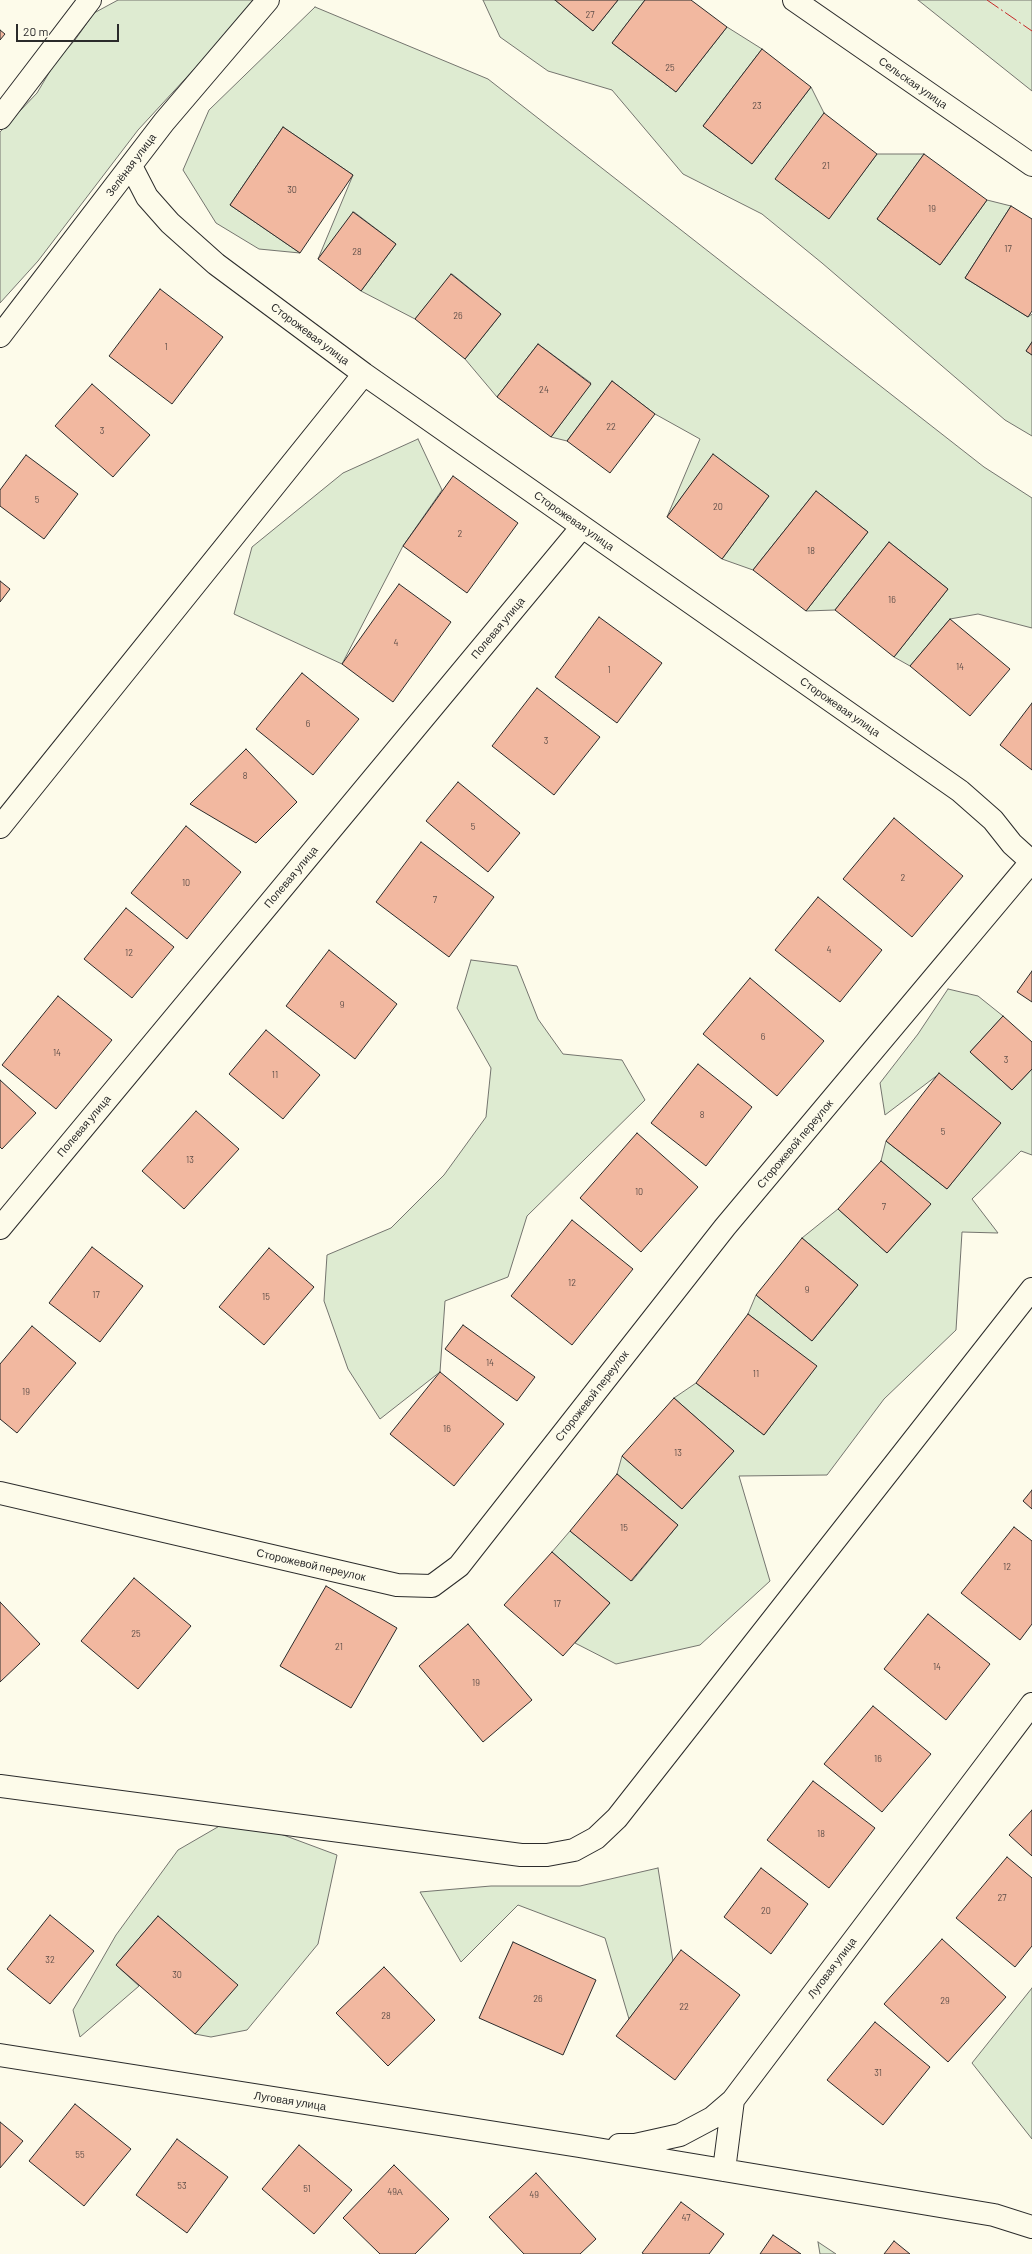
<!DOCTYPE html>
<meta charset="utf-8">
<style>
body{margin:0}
#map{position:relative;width:1032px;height:2254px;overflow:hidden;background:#fdfbea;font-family:Barlow,sans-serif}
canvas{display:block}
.scale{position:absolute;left:16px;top:24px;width:103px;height:18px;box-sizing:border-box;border:2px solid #2b2b2b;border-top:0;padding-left:5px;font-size:12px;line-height:14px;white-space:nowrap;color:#2b2b2b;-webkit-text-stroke:3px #fdfbea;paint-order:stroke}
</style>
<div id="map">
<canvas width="1032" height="2254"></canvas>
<div class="scale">20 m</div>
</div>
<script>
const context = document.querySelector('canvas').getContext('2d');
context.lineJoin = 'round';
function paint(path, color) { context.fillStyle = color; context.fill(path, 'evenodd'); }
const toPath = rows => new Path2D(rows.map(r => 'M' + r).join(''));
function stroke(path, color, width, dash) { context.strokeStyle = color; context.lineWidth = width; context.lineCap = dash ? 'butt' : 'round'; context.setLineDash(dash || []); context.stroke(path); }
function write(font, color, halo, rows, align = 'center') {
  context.font = font + ' Barlow,sans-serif'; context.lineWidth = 3; context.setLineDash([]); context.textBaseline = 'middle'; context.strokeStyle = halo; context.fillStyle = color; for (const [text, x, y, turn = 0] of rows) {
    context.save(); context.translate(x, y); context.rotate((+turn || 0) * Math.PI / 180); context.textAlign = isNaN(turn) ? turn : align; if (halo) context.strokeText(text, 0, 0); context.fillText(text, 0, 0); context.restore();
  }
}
const green = toPath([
 [118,0,253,0,244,15,138,130,38,261,0,303,0,132,37,93,56,61,75,40,94,13,118,0],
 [483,0,555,0,593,31,618,0,645,0,612,43,676,92,727,27,762,49,703,126,752,164,811,87,824,113,829,218,877,154,924,154,877,219,940,265,987,200,1011,206,965,278,1028,317,1032,314,1032,342,1026,351,1032,355,1032,436,1005,420,822,263,762,214,683,174,612,90,548,71,500,37,483,0],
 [918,0,1032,0,1032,91,918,0],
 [315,7,488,79,984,467,1032,498,1032,628,978,614,950,619,910,666,894,657,948,589,889,542,835,610,806,611,868,532,816,491,753,570,722,559,769,496,713,455,667,517,700,439,655,414,612,381,567,441,551,437,591,383,538,344,497,397,465,359,501,314,452,274,415,319,361,291,396,244,354,212,318,259,353,175,283,127,230,205,300,253,259,249,216,223,183,170,209,110,315,7],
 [418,439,442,490,403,546,342,664,234,614,252,547,343,473,418,439],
 [471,960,517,966,538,1019,563,1054,622,1060,645,1100,527,1216,508,1277,445,1301,440,1372,380,1419,348,1369,324,1301,327,1255,391,1228,444,1175,486,1117,491,1068,457,1008,471,960],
 [948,989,978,996,1003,1016,970,1052,1012,1090,1032,1069,1032,1155,1021,1151,972,1199,998,1233,962,1232,956,1330,884,1399,827,1475,739,1476,770,1581,700,1645,616,1664,575,1643,610,1603,552,1552,570,1531,632,1581,678,1525,617,1474,622,1456,682,1509,734,1451,674,1398,696,1383,764,1435,816,1366,748,1314,756,1295,812,1341,858,1285,802,1238,838,1209,887,1253,930,1205,881,1161,886,1141,947,1189,1000,1123,939,1074,885,1115,880,1083,918,1034,948,989],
 [235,1817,337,1855,318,1944,247,2030,211,2037,195,2034,237,1985,158,1916,116,1965,139,1986,80,2037,73,2010,116,1935,178,1850,235,1817],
 [658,1868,673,1961,629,2019,605,1938,518,1905,461,1962,420,1892,491,1886,580,1886,658,1868],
 [1032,1988,1032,2139,972,2063,1032,1988],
 [818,2242,836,2254,820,2254,818,2242]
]);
paint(green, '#deebd1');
stroke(green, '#74746e', 1);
const building = toPath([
 [555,0,618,0,593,31,555,0],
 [645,0,691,0,727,27,676,92,612,43,645,0],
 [0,30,5,34,0,40,0,30],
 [762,49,811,87,752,164,703,126,762,49],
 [824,113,877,154,829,219,775,179,824,113],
 [283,127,353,175,300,253,230,205,283,127],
 [924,154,987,200,940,265,877,219,924,154],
 [1011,206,1032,219,1032,311,1028,317,965,278,1011,206],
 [353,212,396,244,361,291,318,259,353,212],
 [451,274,501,314,465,359,415,319,451,274],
 [160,289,223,337,172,404,109,356,160,289],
 [1032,342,1032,355,1026,351,1032,342],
 [538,344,591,384,551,437,497,397,538,344],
 [612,381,655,414,610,473,567,441,612,381],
 [92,384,150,435,113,477,55,426,92,384],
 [713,454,769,496,722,559,667,517,713,454],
 [26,455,78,494,44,539,0,506,0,490,26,455],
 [453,476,518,523,467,593,403,546,453,476],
 [816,491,868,532,806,611,753,570,816,491],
 [889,542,948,589,894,657,835,610,889,542],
 [0,581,10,589,0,602,0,581],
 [399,584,451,622,393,702,342,664,399,584],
 [599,617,662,663,617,723,555,677,599,617],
 [950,619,1010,669,970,716,910,666,950,619],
 [302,673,359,719,313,775,256,729,302,673],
 [537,688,600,737,554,795,492,746,537,688],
 [1032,703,1032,770,1000,745,1032,703],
 [246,749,297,802,256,843,190,804,246,749],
 [458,782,520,833,488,872,426,821,458,782],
 [894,818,963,876,912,937,843,879,894,818],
 [186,826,241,872,187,939,131,893,186,826],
 [421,842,494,897,449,957,376,902,421,842],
 [818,897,882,950,840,1002,775,950,818,897],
 [126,908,174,947,132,998,84,959,126,908],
 [329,950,397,1004,355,1059,286,1006,329,950],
 [1032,971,1032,1002,1017,992,1032,971],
 [750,978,824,1041,777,1096,703,1034,750,978],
 [58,996,112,1040,56,1109,2,1065,58,996],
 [1003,1016,1032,1042,1032,1069,1012,1090,970,1052,1003,1016],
 [266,1030,320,1075,283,1119,229,1074,266,1030],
 [698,1064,752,1107,706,1166,651,1123,698,1064],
 [939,1073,1001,1123,947,1189,886,1141,939,1073],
 [0,1080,36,1113,2,1149,0,1147,0,1080],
 [196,1111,239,1149,184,1209,142,1171,196,1111],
 [637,1133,698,1187,641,1252,580,1198,637,1133],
 [881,1161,931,1204,887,1253,838,1209,881,1161],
 [572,1220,633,1269,572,1345,511,1296,572,1220],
 [802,1238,858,1285,812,1341,756,1295,802,1238],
 [92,1247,143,1286,100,1342,49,1303,92,1247],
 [269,1248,314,1287,264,1345,219,1307,269,1248],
 [748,1314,817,1366,764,1435,696,1383,748,1314],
 [463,1325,535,1377,517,1401,445,1349,463,1325],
 [32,1326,76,1363,17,1433,0,1419,0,1364,32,1326],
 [440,1372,504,1424,454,1486,390,1434,440,1372],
 [674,1398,734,1451,682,1509,622,1456,674,1398],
 [617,1474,678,1525,631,1581,570,1531,617,1474],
 [1032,1490,1032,1509,1023,1501,1032,1490],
 [1014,1527,1032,1541,1032,1624,1020,1640,961,1593,1014,1527],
 [552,1552,610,1603,563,1656,504,1605,552,1552],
 [134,1578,191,1626,138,1689,81,1641,134,1578],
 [326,1586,397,1628,351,1708,280,1666,326,1586],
 [0,1602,40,1644,0,1682,0,1602],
 [928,1614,990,1664,946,1720,884,1669,928,1614],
 [468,1624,532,1700,483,1742,419,1666,468,1624],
 [873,1706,931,1754,882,1812,824,1764,873,1706],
 [813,1781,875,1828,829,1888,767,1840,813,1781],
 [1032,1810,1032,1856,1009,1835,1032,1810],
 [1007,1857,1032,1878,1032,1946,1015,1967,956,1918,1007,1857],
 [761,1868,808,1904,771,1954,724,1917,761,1868],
 [50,1915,94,1951,50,2004,7,1969,50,1915],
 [158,1916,238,1985,195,2034,116,1965,158,1916],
 [942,1939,1006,1997,948,2062,884,2004,942,1939],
 [513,1942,596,1980,563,2055,479,2018,513,1942],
 [681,1950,740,1995,675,2080,616,2036,681,1950],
 [384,1967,435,2020,388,2066,336,2013,384,1967],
 [875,2022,930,2067,883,2125,827,2080,875,2022],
 [75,2104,131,2149,84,2206,29,2161,75,2104],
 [0,2122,23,2141,0,2168,0,2122],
 [177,2139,228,2177,187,2233,136,2195,177,2139],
 [299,2145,352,2190,314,2234,262,2189,299,2145],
 [394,2165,449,2219,415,2254,380,2254,343,2218,394,2165],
 [536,2173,596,2239,580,2254,524,2254,489,2217,536,2173],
 [681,2202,724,2234,709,2254,644,2254,642,2253,681,2202],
 [773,2235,801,2254,760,2254,773,2235],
 [894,2241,910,2254,884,2254,894,2241]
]);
paint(building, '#f2b8a0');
stroke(building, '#2b2b2b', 1);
const minor = toPath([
 [794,0,1032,165],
 [0,118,90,0],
 [131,166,147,197,170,223,216,264,364,374,960,791,993,820,1012,844,1032,862],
 [0,336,164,122,268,0],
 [0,827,364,374],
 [0,1228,582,527],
 [0,1493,397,1585,432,1586,459,1566,725,1227,1031,862],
 [0,1786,521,1855,547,1855,574,1850,596,1838,617,1818,1032,1289],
 [0,2055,579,2146,994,2215,1032,2227],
 [619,2145,635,2145,680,2135,712,2118,733,2100,1032,1704],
 [724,2170,733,2100]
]);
stroke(minor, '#2b2b2b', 24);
stroke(minor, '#fdfbea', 22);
stroke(toPath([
 [987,0,1032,31]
]), '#c62828', 1, [14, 3, 2, 3]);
write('9px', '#5d4e48', null, [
 ["27",590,15],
 ["25",670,68],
 ["23",757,106],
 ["21",826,166],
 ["30",292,190],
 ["19",932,209],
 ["17",1008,249],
 ["28",357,252],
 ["26",458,316],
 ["1",166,347],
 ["24",544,390],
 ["22",611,427],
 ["3",102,431],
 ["5",37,500],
 ["20",718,507],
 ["2",460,534],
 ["18",811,551],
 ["16",892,600],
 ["4",396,643],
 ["14",960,667],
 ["1",609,670],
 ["6",308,724],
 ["3",546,741],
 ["8",245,776],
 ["5",473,827],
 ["2",903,878],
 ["10",186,883],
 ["7",435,900],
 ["4",829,950],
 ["12",129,953],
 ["9",342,1005],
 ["6",763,1037],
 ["14",57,1053],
 ["3",1006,1060],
 ["11",275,1075],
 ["8",702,1115],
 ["5",943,1132],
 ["13",190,1160],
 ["10",639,1192],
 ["7",884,1207],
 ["12",572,1283],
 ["9",807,1290],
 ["17",96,1295],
 ["15",266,1297],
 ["14",490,1363],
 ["11",756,1374],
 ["19",26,1392],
 ["16",447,1429],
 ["13",678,1453],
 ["15",624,1528],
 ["12",1007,1567],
 ["17",557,1604],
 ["25",136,1634],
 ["21",339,1647],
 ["14",937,1667],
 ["19",476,1683],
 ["16",878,1759],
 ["18",821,1834],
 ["27",1002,1898],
 ["20",766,1911],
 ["32",50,1960],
 ["30",177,1975],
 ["26",538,1999],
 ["29",945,2001],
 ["22",684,2007],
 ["28",386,2016],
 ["31",878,2073],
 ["55",80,2155],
 ["53",182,2186],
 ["51",307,2189],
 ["49А",395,2192],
 ["49",534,2195],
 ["47",686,2218]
]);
write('11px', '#2b2b2b', '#fdfbea', [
 ["Сельская улица",913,83,35],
 ["Зелёная улица",131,165,-53],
 ["Сторожевая улица",310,334,37],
 ["Сторожевая улица",574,521,35],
 ["Полевая улица",498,628,-50],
 ["Сторожевая улица",840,707,35],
 ["Полевая улица",291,877,-50],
 ["Полевая улица",84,1126,-50],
 ["Сторожевой переулок",795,1144,-50],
 ["Сторожевой переулок",592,1396,-52],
 ["Сторожевой переулок",311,1565,13],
 ["Луговая улица",832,1968,-53],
 ["Луговая улица",290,2101,9]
]);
</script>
